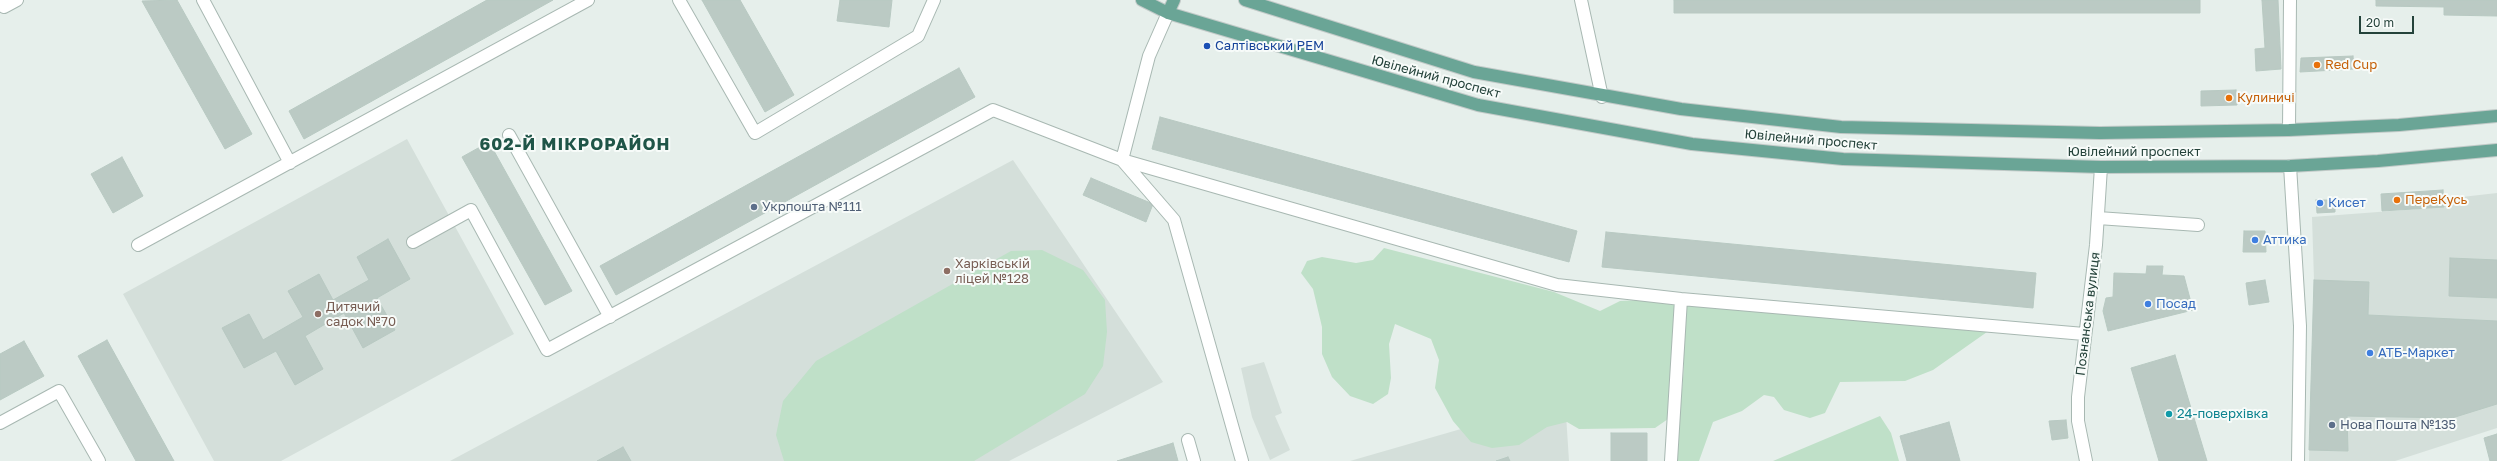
<!DOCTYPE html>
<meta charset="utf-8">
<style>
body{margin:0}
#map{position:relative;width:2497px;height:461px;overflow:hidden;background:#e6efeb;font-family:"Golos Text",sans-serif}
canvas{display:block}
.scale{position:absolute;left:2359px;top:16px;width:55px;height:18px;box-sizing:border-box;border:2px solid #24423a;border-top:0;padding-left:5px;font-size:12px;line-height:14px;white-space:nowrap;color:#24423a;-webkit-text-stroke:3px #f7fbf9;paint-order:stroke}
</style>
<div id="map">
<canvas width="2497" height="461"></canvas>
<div class="scale">20 m</div>
</div>
<script>
const context = document.querySelector('canvas').getContext('2d');
context.lineJoin = 'round';
function paint(path, color) { context.fillStyle = color; context.fill(path, 'evenodd'); }
const toPath = rows => new Path2D(rows.map(r => 'M' + r).join(''));
function stroke(path, color, width, dash) { context.strokeStyle = color; context.lineWidth = width; context.lineCap = dash ? 'butt' : 'round'; context.setLineDash(dash || []); context.stroke(path); }
function write(font, color, halo, rows, align = 'center') {
  context.font = font + ' "Golos Text",sans-serif'; context.lineWidth = 4; context.setLineDash([]); context.textBaseline = 'middle'; context.strokeStyle = halo; context.fillStyle = color; for (const [text, x, y, turn = 0] of rows) {
    context.save(); context.translate(x, y); context.rotate((+turn || 0) * Math.PI / 180); context.textAlign = isNaN(turn) ? turn : align; if (halo) context.strokeText(text, 0, 0); context.fillText(text, 0, 0); context.restore();
  }
}
paint(toPath([
 [407,139,514,334,281,461,214,461,123,294],
 [1013,160,1163,382,1009,461,450,461],
 [2497,193,2497,428,2395,461,2309,461,2314,280,2312,217,2444,207,2444,199],
 [1264,362,1282,413,1275,416,1290,450,1270,460,1252,417,1241,368],
 [1565,399,1569,461,1350,461]
]), '#d4dfda');
paint(toPath([
 [1384,248,1554,292,1600,311,1620,301,1641,300,1676,305,1668,419,1655,428,1579,429,1567,422,1547,427,1519,445,1492,448,1471,442,1453,421,1435,388,1439,360,1431,339,1395,324,1389,344,1391,378,1388,394,1373,404,1350,396,1332,377,1322,354,1322,327,1313,289,1301,273,1307,261,1322,257,1356,263,1373,260],
 [1042,250,1083,270,1105,300,1107,332,1103,366,1085,394,974,461,784,461,776,435,783,401,816,361,1011,251],
 [1685,305,1987,332,1933,370,1905,381,1840,382,1825,413,1810,418,1784,410,1774,397,1764,395,1742,411,1713,422,1699,461,1676,461,1684,366,1682,352],
 [1880,416,1891,433,1899,461,1773,461]
]), '#bfe0c8');
const building = toPath([
 [177,0,252,134,225,149,142,1,177,0],
 [487,0,553,0,304,139,289,111,487,0],
 [702,0,740,0,794,95,765,112,702,0],
 [840,0,892,0,889,27,837,21,840,0],
 [1674,0,2200,0,2200,13,1674,13,1674,0],
 [2262,0,2278,0,2281,69,2256,71,2255,49,2265,48,2262,0],
 [2376,0,2497,0,2497,16,2444,15,2444,7,2376,6,2376,0],
 [2353,56,2354,69,2300,72,2301,58,2353,56],
 [959,68,975,97,616,295,600,266,959,68],
 [2236,90,2237,105,2201,106,2201,91,2236,90],
 [1160,117,1577,231,1569,262,1152,149,1160,117],
 [489,142,572,291,545,305,462,157,489,142],
 [122,157,143,196,113,213,91,174,122,157],
 [1091,178,1153,204,1146,222,1083,195,1091,178],
 [2443,190,2444,207,2382,211,2381,194,2443,190],
 [2316,200,2335,200,2335,212,2317,213,2316,200],
 [2244,231,2265,231,2266,252,2243,252,2244,231],
 [1606,232,2036,273,2033,308,1602,267,1606,232],
 [388,239,410,279,377,298,395,330,363,348,344,313,305,336,323,369,295,385,276,351,244,368,222,328,249,314,263,340,303,317,288,291,319,274,333,300,369,280,357,257,388,239],
 [2450,258,2497,260,2497,298,2449,296,2450,258],
 [2147,266,2163,266,2162,275,2184,276,2193,310,2108,331,2103,311,2106,298,2113,297,2114,273,2146,274,2147,266],
 [2265,280,2269,302,2249,305,2246,283,2265,280],
 [2314,280,2369,282,2368,315,2497,321,2497,404,2452,418,2347,416,2348,451,2309,450,2314,280],
 [107,340,174,461,136,461,78,356,107,340],
 [24,341,44,376,0,400,0,354,24,341],
 [2175,355,2207,461,2159,461,2131,368,2175,355],
 [2066,420,2068,438,2052,440,2049,421,2066,420],
 [1949,422,1960,461,1907,461,1900,436,1949,422],
 [1611,433,1647,433,1647,461,1611,461,1611,433],
 [2497,434,2497,461,2490,461,2484,438,2497,434],
 [1173,443,1178,461,1117,461,1173,443],
 [623,447,631,461,597,461,623,447],
 [1508,457,1510,461,1496,461,1508,457]
]);
paint(building, '#bbcac4');
stroke(building, '#b8c9c2', 1);
const minor = toPath([
 [0,0,4,7,17,0],
 [203,0,290,163],
 [679,0,755,133,918,36,934,0],
 [1581,0,1602,97],
 [1168,13,1149,56,1122,160,1174,220,1242,461],
 [2289,130,2290,0],
 [509,135,610,317],
 [2290,166,2300,326,2298,461],
 [2098,218,2198,225],
 [413,242,471,210,547,350,993,110,1122,160,1557,285,1681,299,2084,334],
 [138,245,588,0],
 [0,423,59,391,99,461],
 [1188,440,1194,461],
 [1671,461,1681,299],
 [2086,461,2078,421,2078,397,2096,245,2101,167]
]);
const major = toPath([
 [1142,0,1168,13,1478,105,1692,144,1843,159,2101,167,2290,166,2378,161,2497,150],
 [1245,0,1474,72,1681,109,1841,127,2100,133,2289,130,2399,125,2497,116],
 [1168,13,1174,0]
]);
stroke(minor, '#a8b8b2', 14);
stroke(major, '#c2cac8', 14);
stroke(minor, '#fff', 12);
stroke(major, '#6aa596', 12);
for (const [x, y, r, color] of [
 [1207,46,4,"#1a4fb4"],
 [2317,65,4,"#e8710a"],
 [2229,98,4,"#e8710a"],
 [2397,200,4,"#e8710a"],
 [2320,203,4,"#3f7fe0"],
 [754,207,4,"#5c6f8a"],
 [2255,240,4,"#3f7fe0"],
 [947,271,4,"#8d6e63"],
 [2148,304,4,"#3f7fe0"],
 [318,314,4,"#8d6e63"],
 [2370,353,4,"#3f7fe0"],
 [2169,414,4,"#0f9aa8"],
 [2332,425,4,"#5c6f8a"]
]) { const dot = new Path2D(); dot.arc(x, y, r, 0, 2 * Math.PI); context.fillStyle = color; context.fill(dot); stroke(dot, '#f7fbf9', 1.5); }
write('13px', '#164399', '#f7fbf9', [
 ["Салтівський РЕМ",1215,46]
], 'left');
write('13px', '#c56008', '#f7fbf9', [
 ["Red Cup",2325,65],
 ["Кулиничі",2237,98],
 ["ПереКусь",2405,200]
], 'left');
write('13px', '#24423a', '#f7fbf9', [
 ["Ювілейний проспект",1436,77,15],
 ["Ювілейний проспект",1811,140,5],
 ["Ювілейний проспект",2134,152],
 ["Познанська вулиця",2088,314,-83]
]);
write('13px', '#366cbe', '#f7fbf9', [
 ["Кисет",2328,203],
 ["Аттика",2263,240],
 ["Посад",2156,304],
 ["АТБ-Маркет",2378,353]
], 'left');
write('13px', '#4e5e75', '#f7fbf9', [
 ["Укрпошта №111",762,207],
 ["Нова Пошта №135",2340,425]
], 'left');
write('13px', '#785e54', '#f7fbf9', [
 ["Харківській",955,264],
 ["ліцей №128",955,279],
 ["Дитячий",326,307],
 ["садок №70",326,322]
], 'left');
write('13px', '#0d838f', '#f7fbf9', [
 ["24-поверхівка",2177,414]
], 'left');
context.letterSpacing = '1px';
write('bold 17px', '#1f5548', '#f7fbf9', [
 ["602-Й МІКРОРАЙОН",575,145]
]);
context.letterSpacing = '0px';
</script>
